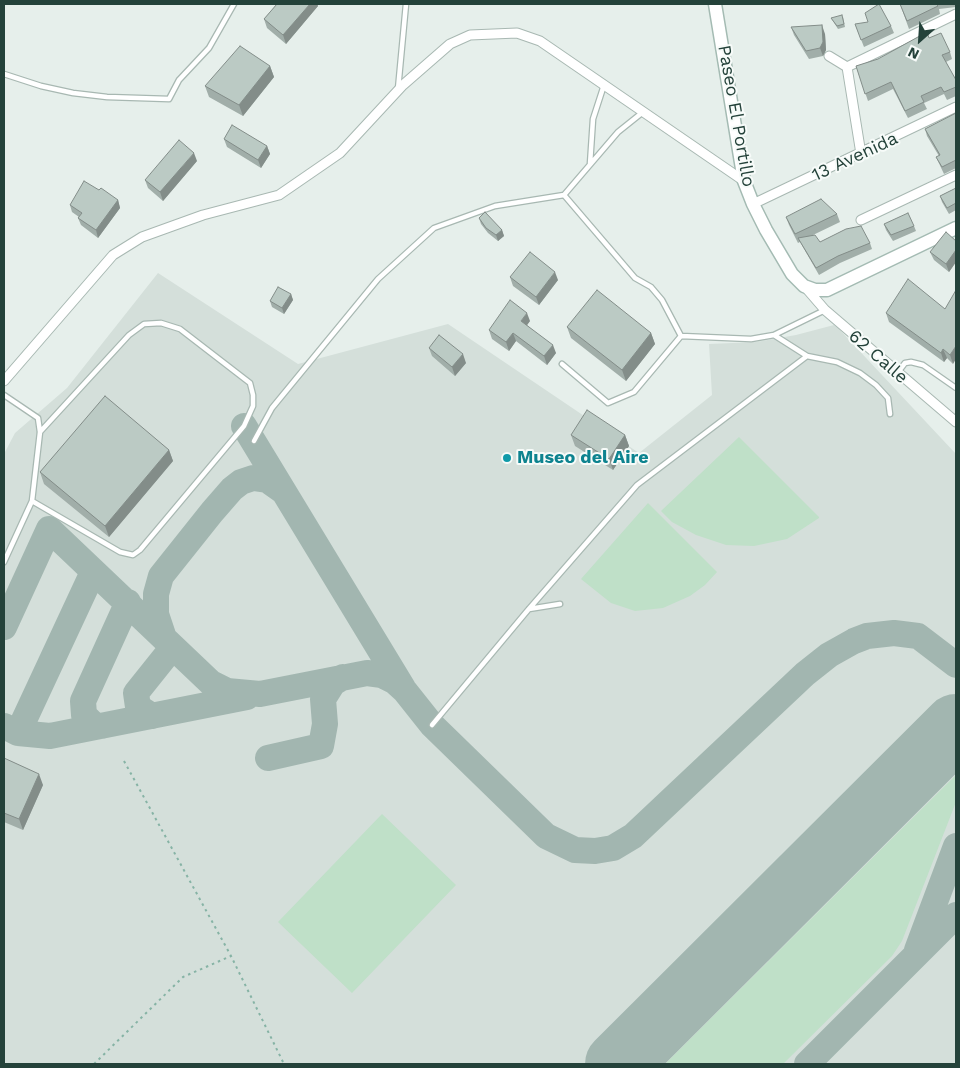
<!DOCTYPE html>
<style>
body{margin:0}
#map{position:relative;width:960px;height:1068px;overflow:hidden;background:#e6efeb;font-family:"Work Sans",sans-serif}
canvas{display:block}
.frame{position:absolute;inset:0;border:5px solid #24423a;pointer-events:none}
.north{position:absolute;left:895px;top:15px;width:50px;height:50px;-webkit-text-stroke:4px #f7fbf9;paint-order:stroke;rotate:206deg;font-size:14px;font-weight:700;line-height:20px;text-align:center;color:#24423a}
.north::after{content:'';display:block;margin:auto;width:18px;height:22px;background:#24423a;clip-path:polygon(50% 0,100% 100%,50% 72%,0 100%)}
</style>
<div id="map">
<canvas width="960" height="1068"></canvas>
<div class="frame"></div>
<div class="north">N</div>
</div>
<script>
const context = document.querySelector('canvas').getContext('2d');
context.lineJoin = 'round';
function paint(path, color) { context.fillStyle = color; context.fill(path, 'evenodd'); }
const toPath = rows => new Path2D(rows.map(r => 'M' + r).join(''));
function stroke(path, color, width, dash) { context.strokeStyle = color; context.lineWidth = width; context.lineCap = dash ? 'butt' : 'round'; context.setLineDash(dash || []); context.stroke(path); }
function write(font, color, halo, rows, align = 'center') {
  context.font = font + ' "Work Sans",sans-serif'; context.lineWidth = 4; context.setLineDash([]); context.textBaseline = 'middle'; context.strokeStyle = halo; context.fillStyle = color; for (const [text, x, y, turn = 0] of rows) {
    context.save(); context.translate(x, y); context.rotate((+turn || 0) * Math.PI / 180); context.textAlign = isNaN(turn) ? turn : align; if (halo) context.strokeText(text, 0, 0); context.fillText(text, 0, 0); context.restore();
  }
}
paint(toPath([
 [158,273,298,364,448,324,639,453,712,395,709,344,756,342,796,335,834,325,838,328,956,454,956,1064,4,1064,4,454,15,433,67,388]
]), '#d4dfda');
paint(toPath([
 [739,437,819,517,819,518,787,539,754,546,726,545,696,535,672,522,661,511],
 [648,503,717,572,705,585,690,596,663,608,635,611,611,603,581,579],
 [956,775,956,802,902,941,892,956,783,1064,665,1064],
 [382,814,456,885,352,993,278,922]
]), '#bfe0c8');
stroke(toPath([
 [244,426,403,688],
 [4,627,49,529,211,683,227,691,260,694,367,673,382,675,394,681,405,691,432,725,546,836,575,850,595,851,613,848,633,836,805,674,829,655,854,641,867,636,894,633,918,636,956,665],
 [164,638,156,614,156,594,161,576,212,512,232,489,241,482,253,478,267,480,284,492],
 [152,716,138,707,136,693,172,648],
 [4,726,18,733,50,736,247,697],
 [101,726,94,725,84,715,83,701,128,602],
 [18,733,93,572],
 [268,758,321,746,325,724,323,699,333,683,343,677],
 [917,950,956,846],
 [632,1064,633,1050],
 [807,1064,956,915]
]), '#a2b6b0', 26);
stroke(toPath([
 [618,1064,956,727]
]), '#a2b6b0', 66);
const lane = toPath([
 [4,74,41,86,73,93,107,97,169,99,179,80,209,48,234,4],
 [398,89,406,4],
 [590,164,593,119,604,85],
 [564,195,635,278,651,287,662,300,681,336],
 [774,335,807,356,837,362,860,373,876,385,888,398,890,414],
 [681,336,751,339,774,335,825,310],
 [562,364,608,403,634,392,681,336],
 [898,372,905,363,911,362,923,365,956,388],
 [4,395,38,418,40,432,32,501,4,562],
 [254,441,272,408,378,279,434,228,495,206,564,195,618,132,643,112],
 [32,501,120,552,133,555,140,550,244,426,253,406,253,395,250,383,180,329,161,323,144,324,129,335,40,432],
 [529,609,560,604],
 [432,725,528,610,637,485,807,356]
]);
const street = toPath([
 [829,56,847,67],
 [861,154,847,67,956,14],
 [753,204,956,107],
 [861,220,956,175],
 [806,288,825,310,956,422],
 [4,381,113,255,142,237,203,215,279,195,340,153,403,85,450,44,470,35,517,33,540,41,744,181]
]);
const secondary = toPath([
 [715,4,744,181,753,204,766,230,792,274,804,286,815,290,827,290,956,228]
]);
stroke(lane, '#a8b8b2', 7);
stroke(street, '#a8b8b2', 11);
stroke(secondary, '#a4bbb3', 15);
stroke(toPath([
 [124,761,231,956,284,1064],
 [94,1064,183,977,231,956]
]), '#86b3a5', 2, [2.5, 4]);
stroke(lane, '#fff', 4.5);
stroke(street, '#fff', 9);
stroke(secondary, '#fff', 12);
paint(toPath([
 [277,4,317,4,318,6,286,44,267,28,264,19],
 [900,4,956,4,956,7,939,9,940,14,909,29],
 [843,17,845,27,838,29,831,18],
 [855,24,891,26,894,33,864,47],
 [791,27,825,34,826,50,823,56,809,59,794,35],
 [950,52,952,59,946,62,956,80,956,96,947,100,944,94,924,103,927,109,908,118,893,89,868,101,856,66,878,59],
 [270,66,274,77,243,116,209,97,205,86],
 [956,113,956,168,944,174,936,157,939,156,927,136,925,129],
 [224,139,267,146,270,154,261,168,227,147],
 [197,161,163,201,148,188,145,180],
 [956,188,956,210,949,214,942,202,940,196],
 [99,190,118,200,120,208,98,238,81,225,78,218,79,217,72,212,70,205],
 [837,214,840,222,813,235,820,242,870,243,872,249,840,263,819,275,800,242,798,243,789,225,786,217],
 [479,218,502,230,504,236,498,241,488,233,481,224],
 [884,224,914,226,916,231,893,241,886,230],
 [956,241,956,262,949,272,934,260,930,252],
 [510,277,558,280,539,305,513,286],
 [291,294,293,300,284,314,272,307,270,301],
 [945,309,953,364,947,358,944,362,889,322,886,313],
 [530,321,527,325,556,353,547,365,516,341,509,351,492,339,489,330],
 [567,327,651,333,655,344,626,381,571,338],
 [429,348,466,363,455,376,432,356],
 [571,435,625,435,629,446,613,470,575,446],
 [169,450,173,461,109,537,44,484,40,472],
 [4,758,43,785,23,830,4,822]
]), '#a1aea9');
paint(toPath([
 [310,4,317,4,318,6,286,44,283,35],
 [822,25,825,34,826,50,823,56,820,48],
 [270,66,274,77,243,116,239,105],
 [267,146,270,154,261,168,258,160],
 [194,153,197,161,163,201,160,192],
 [118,200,120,208,98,238,96,230],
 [502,230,504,236,498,241,496,235],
 [956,250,956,262,949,272,946,264],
 [555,272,558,280,539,305,536,297],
 [291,294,293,300,284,314,282,308],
 [527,313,530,321,524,329,521,321],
 [513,333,516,341,509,351,506,342],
 [651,333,655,344,626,381,622,370],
 [553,345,556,353,547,365,544,356],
 [956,346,956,359,953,364,950,355],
 [943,349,947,358,944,362,941,353],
 [463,354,466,363,455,376,452,367],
 [625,435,629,446,613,470,609,459],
 [169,450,173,461,109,537,105,526],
 [39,774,43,785,23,830,19,819]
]), '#838d89');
const building = toPath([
 [277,4,310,4,283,35,264,19,277,4],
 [879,4,891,26,861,40,855,24,868,22,865,13,879,4],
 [900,4,936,4,938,6,907,21,900,4],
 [842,15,844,24,837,26,831,18,842,15],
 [822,25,823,42,820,48,806,51,791,27,822,25],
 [927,32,929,38,941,33,950,52,942,55,956,80,956,87,944,92,941,87,921,96,924,102,905,111,891,82,865,94,856,66,878,59,927,32],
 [240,46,270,66,239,105,205,86,240,46],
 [956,113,956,160,942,167,936,157,940,155,925,129,956,113],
 [232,125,267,146,258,160,224,139,232,125],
 [179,140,194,153,160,192,145,180,179,140],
 [84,181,99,190,101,188,118,200,96,230,78,218,82,213,70,205,84,181],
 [956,188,956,203,947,208,940,196,956,188],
 [821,199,837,214,795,234,786,217,821,199],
 [485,212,502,230,496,235,486,228,479,218,485,212],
 [908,213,914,226,891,235,884,224,908,213],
 [861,226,870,243,838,256,816,268,798,238,815,235,820,242,846,229,861,226],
 [946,232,956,241,956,250,946,264,930,252,946,232],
 [530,252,555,272,536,297,510,277,530,252],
 [908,279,945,309,956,290,956,346,950,355,943,349,941,353,886,313,908,279],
 [278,287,291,294,282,308,270,301,278,287],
 [597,290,651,333,622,370,567,327,597,290],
 [510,300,527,313,521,321,553,345,544,356,513,333,506,342,489,330,510,300],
 [439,335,463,354,452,367,429,348,439,335],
 [105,396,169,450,105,526,40,472,105,396],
 [587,410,625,435,609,459,571,435,587,410],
 [4,758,39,774,19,819,4,813,4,758]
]);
paint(building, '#bbcac4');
stroke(building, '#838d89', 1);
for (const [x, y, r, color] of [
 [507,458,5,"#0f9aa8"]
]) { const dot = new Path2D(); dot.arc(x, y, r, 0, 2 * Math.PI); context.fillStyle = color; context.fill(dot); stroke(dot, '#f7fbf9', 2); }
write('18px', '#24423a', '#f7fbf9', [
 ["Paseo El Portillo",736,116,80],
 ["13 Avenida",855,157,-25],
 ["62 Calle",878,357,41]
]);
write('bold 18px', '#0d838f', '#f7fbf9', [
 ["Museo del Aire",517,458]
], 'left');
</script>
